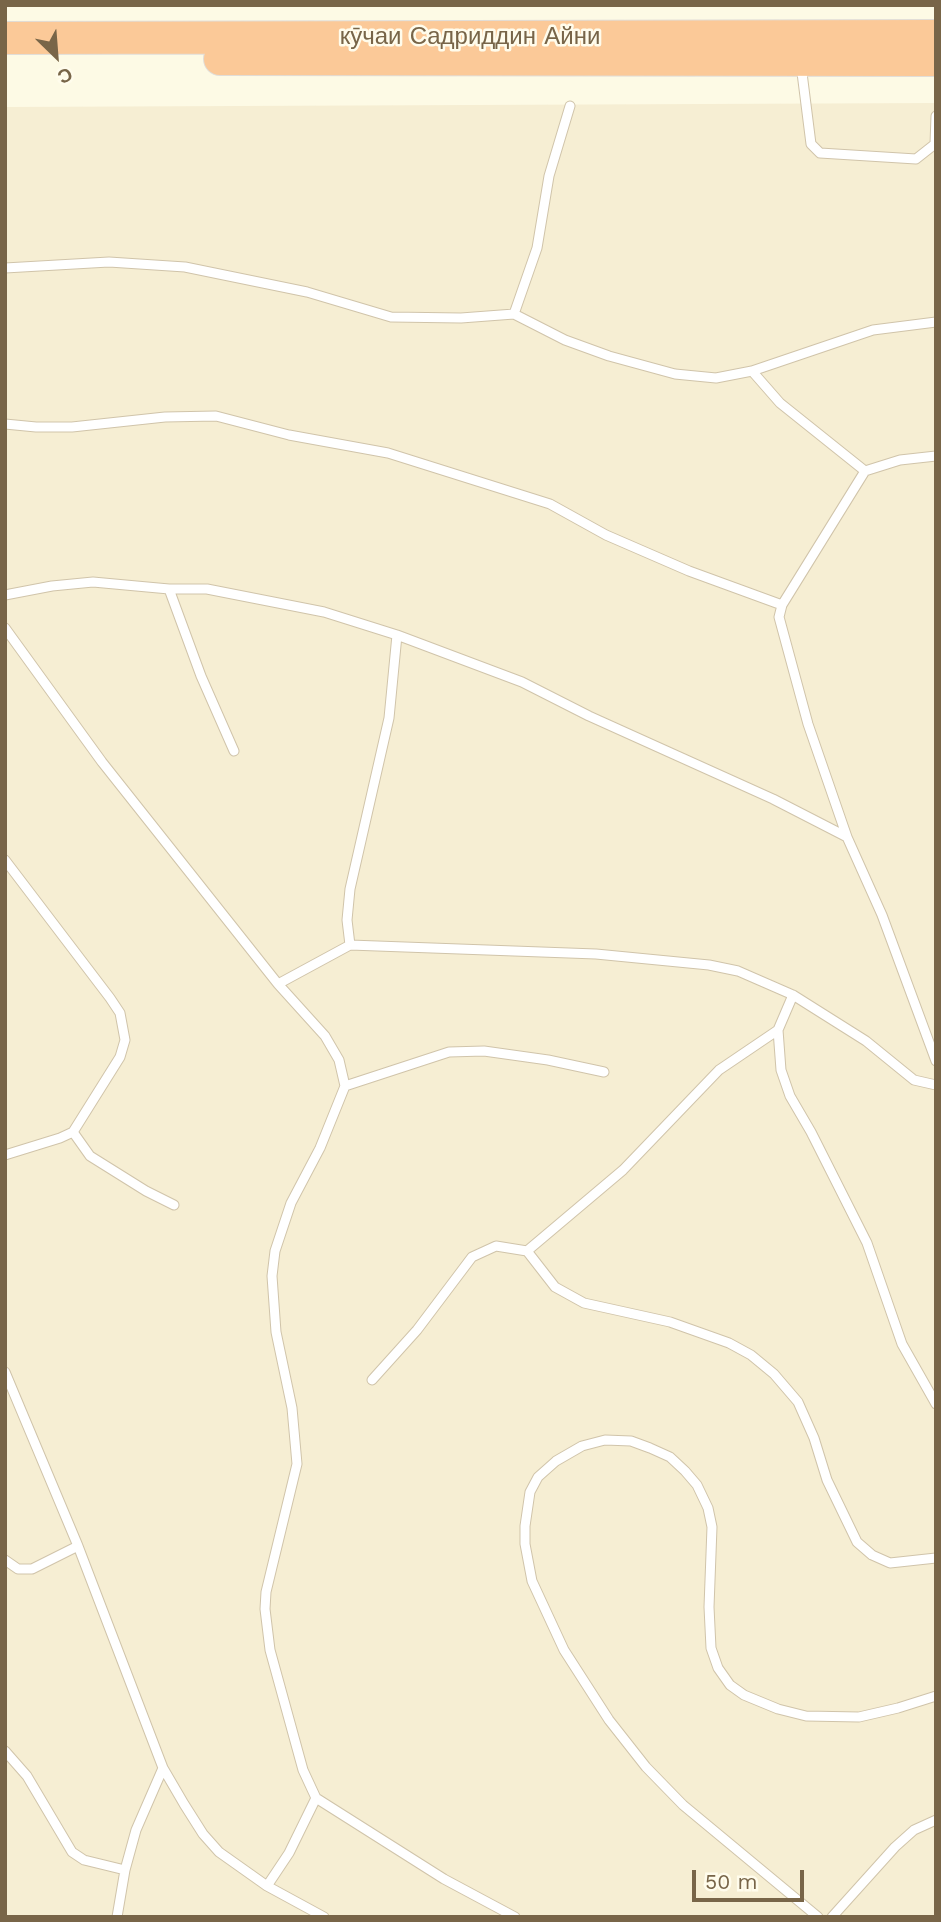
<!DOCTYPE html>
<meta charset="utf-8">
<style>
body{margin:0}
#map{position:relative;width:941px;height:1922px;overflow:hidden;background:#fdfae5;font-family:"Work Sans",sans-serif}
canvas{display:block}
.frame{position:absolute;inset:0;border:7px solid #786548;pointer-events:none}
.north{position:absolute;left:21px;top:21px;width:70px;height:70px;-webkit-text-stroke:5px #fffcec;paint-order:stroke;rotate:155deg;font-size:19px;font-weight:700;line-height:28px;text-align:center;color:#786548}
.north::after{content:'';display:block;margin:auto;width:24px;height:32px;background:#786548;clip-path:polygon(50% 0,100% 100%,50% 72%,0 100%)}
.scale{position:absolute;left:692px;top:1870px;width:112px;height:32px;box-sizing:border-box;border:4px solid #786548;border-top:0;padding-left:9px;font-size:21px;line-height:24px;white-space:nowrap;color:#786548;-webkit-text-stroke:5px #fffcec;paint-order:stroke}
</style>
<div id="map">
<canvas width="941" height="1922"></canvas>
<div class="frame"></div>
<div class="north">С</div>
<div class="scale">50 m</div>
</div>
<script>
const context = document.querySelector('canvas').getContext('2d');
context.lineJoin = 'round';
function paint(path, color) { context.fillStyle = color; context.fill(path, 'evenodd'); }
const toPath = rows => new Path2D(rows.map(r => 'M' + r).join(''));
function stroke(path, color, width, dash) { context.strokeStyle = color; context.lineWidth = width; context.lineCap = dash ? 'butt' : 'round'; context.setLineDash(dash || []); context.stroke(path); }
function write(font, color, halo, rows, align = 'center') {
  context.font = font + ' "Work Sans",sans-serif'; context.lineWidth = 5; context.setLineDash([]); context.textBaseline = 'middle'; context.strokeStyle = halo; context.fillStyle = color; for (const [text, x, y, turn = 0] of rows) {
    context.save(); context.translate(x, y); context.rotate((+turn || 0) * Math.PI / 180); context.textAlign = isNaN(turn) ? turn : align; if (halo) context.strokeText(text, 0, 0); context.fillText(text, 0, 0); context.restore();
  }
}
paint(toPath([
 [936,103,936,1917,5,1917,5,107]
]), '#f6eed3');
const lane = toPath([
 [801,65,811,144,820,153,916,159,935,144,936,116],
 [5,268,109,262,185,267,307,292,391,317,461,318,514,314,565,340,609,356,675,374,716,378,752,371],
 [514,314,537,248,549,176,570,106],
 [5,424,36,427,72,427,165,417,216,416,289,435,388,453,550,504,606,535,689,571,782,605],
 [865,471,780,403,752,371,873,330,936,322],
 [169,589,201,676,234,751],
 [5,595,52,586,93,582,169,589,207,589,324,612,397,635,522,682,589,716,773,799,847,837,882,915,936,1061],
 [5,628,102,762,278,984],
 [847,837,808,724,779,617,782,605,865,471,900,460,936,456],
 [5,860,110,998,120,1013,125,1040,120,1057,73,1132,60,1138,5,1155],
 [350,945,347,920,350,889,389,718,397,635],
 [793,995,778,1030,781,1070,790,1096,811,1132,867,1243,902,1344,936,1404],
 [345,1086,449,1052,484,1051,548,1060,604,1072],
 [73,1132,90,1156,146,1191,174,1205],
 [527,1251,623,1170,719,1070,778,1030],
 [5,1372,78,1546,163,1768,184,1804,203,1834,219,1852,267,1886,324,1917],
 [372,1380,417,1330,472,1257,496,1246,527,1251,555,1287,584,1303,670,1322,729,1343,751,1355,774,1374,798,1402,814,1438,827,1480,857,1542,872,1555,890,1563,936,1558],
 [5,1560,18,1569,32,1569,78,1546],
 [5,1751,27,1776,72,1852,84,1860,125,1870],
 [316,1798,444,1879,515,1917],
 [267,1886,289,1853,316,1798,303,1770,270,1650,265,1609,266,1592,297,1464,292,1408,276,1332,272,1276,275,1251,291,1203,320,1148,345,1086,339,1060,325,1036,278,984,350,945,596,954,709,965,738,971,793,995,866,1041,914,1080,936,1085],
 [117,1917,125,1870,136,1830,163,1768],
 [818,1917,683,1805,646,1767,609,1720,564,1650,532,1581,525,1544,525,1526,530,1492,538,1477,556,1461,582,1446,605,1440,631,1441,650,1448,670,1457,685,1471,697,1485,708,1508,712,1527,709,1607,711,1648,718,1668,730,1685,744,1695,778,1709,806,1716,859,1717,898,1708,936,1696],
 [832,1917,895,1847,914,1830,936,1820]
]);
const highway = toPath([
 [5,38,936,36],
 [220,59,936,60]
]);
stroke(lane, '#d0c4aa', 11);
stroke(highway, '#e1ddd7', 34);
stroke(lane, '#fff', 9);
stroke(highway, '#fbc998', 32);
write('24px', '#786548', '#fffcec', [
 ["кӯчаи Садриддин Айни",470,37]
]);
</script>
